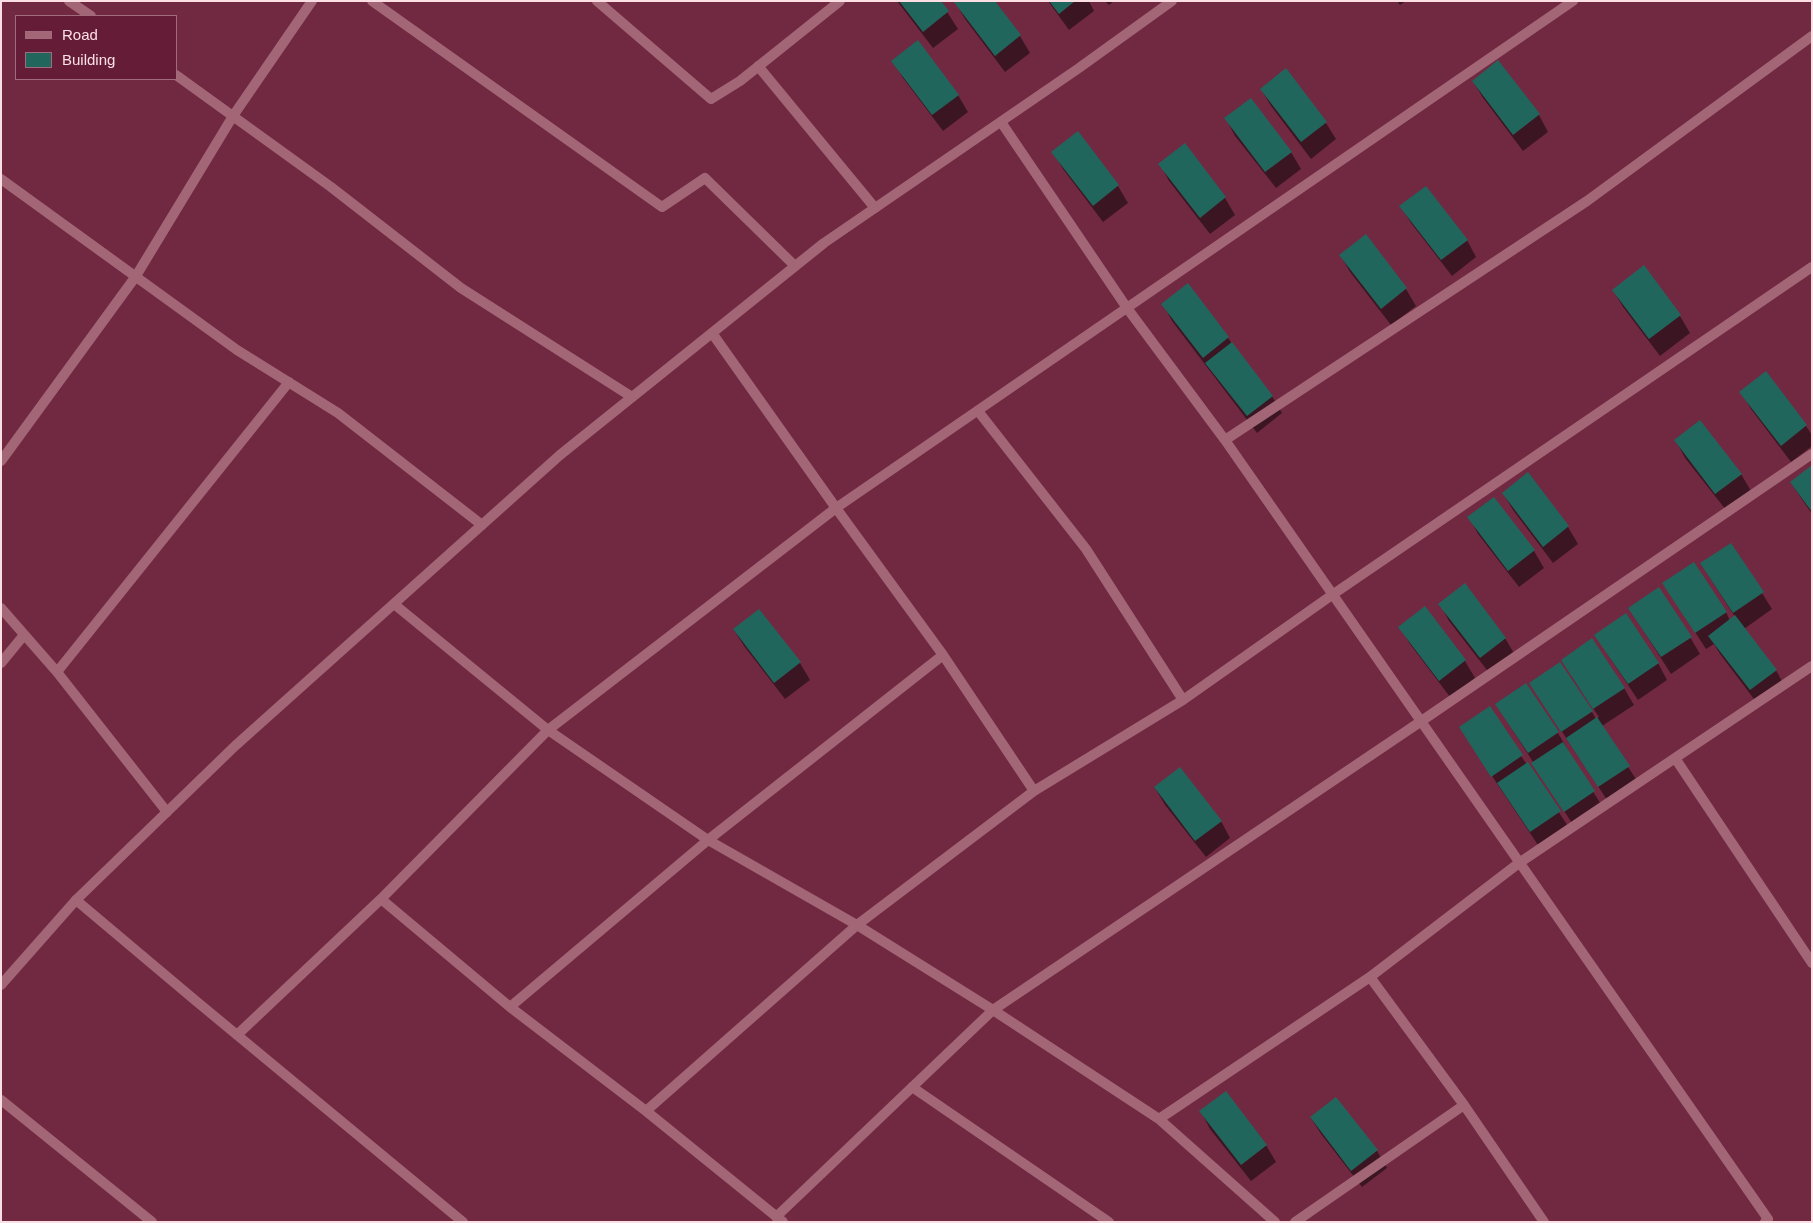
<!DOCTYPE html>
<style>
body{margin:0}
#map{position:relative;width:1813px;height:1223px;overflow:hidden;background:#712941;font-family:Helvetica,sans-serif}
canvas{display:block}
.frame{position:absolute;inset:0;border:2px solid #fbdfe5;pointer-events:none}
.legend{position:absolute;left:15px;top:15px;width:162px;height:65px;box-sizing:border-box;background:#651d37;border:1px solid #a16b7d;margin:0;padding:6px 9px;list-style:none;font-size:15px;color:#fbdfe5}
.legend li{display:flex;align-items:center;gap:10px;height:25px}
.legend b{width:25px;border:1px solid #a16b7d}
</style>
<div id="map">
<canvas width="1813" height="1223"></canvas>
<div class="frame"></div>
<ul class="legend">
<li><b style="height:6px;background:#a26677"></b>Road</li>
<li><b style="height:14px;background:#20665c"></b>Building</li>
</ul>
</div>
<script>
const context = document.querySelector('canvas').getContext('2d');
context.lineJoin = 'round';
function paint(path, color) { context.fillStyle = color; context.fill(path, 'evenodd'); }
const toPath = rows => new Path2D(rows.map(r => 'M' + r).join(''));
function stroke(path, color, width, dash) { context.strokeStyle = color; context.lineWidth = width; context.lineCap = dash ? 'butt' : 'round'; context.setLineDash(dash || []); context.stroke(path); }
paint(toPath([
 [897,1,940,1,958,29,933,48],
 [994,1,1020,36,1030,53,1005,72,965,19,955,2],
 [1048,1,1089,1,1094,11,1069,30],
 [1105,1,1114,1,1109,5],
 [1397,1,1406,1,1400,5],
 [893,61,958,95,968,112,943,131,903,78],
 [1286,70,1326,123,1336,139,1311,159,1271,106,1261,89],
 [1473,81,1539,115,1548,132,1523,151,1483,98],
 [1226,119,1291,152,1301,169,1276,188,1235,136],
 [1053,152,1118,186,1128,203,1103,222,1063,169],
 [1160,164,1225,198,1235,215,1210,234,1169,181],
 [1401,207,1467,240,1476,257,1452,276,1411,223],
 [1366,236,1406,289,1416,306,1391,325,1350,272,1341,256],
 [1643,267,1680,316,1690,333,1660,356,1623,307,1613,290],
 [1163,304,1228,338,1272,396,1282,413,1257,433,1172,321],
 [1765,373,1806,426,1812,435,1812,446,1791,462,1751,409,1741,392],
 [1676,441,1741,474,1751,491,1726,510,1685,458],
 [1812,467,1812,514,1791,483],
 [1528,474,1568,527,1578,544,1553,563,1513,510,1503,493],
 [1494,498,1534,551,1544,568,1519,587,1478,534,1469,517],
 [1701,564,1762,593,1772,609,1744,629,1776,670,1785,687,1760,707,1720,654,1714,644,1706,649,1664,584,1726,612,1730,621,1735,617],
 [1440,604,1505,638,1515,655,1490,674,1449,621],
 [1425,608,1465,661,1475,678,1450,697,1410,644,1400,627],
 [1629,608,1690,637,1700,654,1671,674],
 [759,610,800,663,810,680,785,699,744,646,734,630],
 [1606,652,1658,663,1667,680,1638,700],
 [1572,677,1624,688,1634,705,1602,726,1639,784,1609,803,1530,683,1592,712,1596,719,1599,717],
 [1526,684,1558,733,1568,750,1567,750,1604,809,1575,828,1496,704],
 [1489,708,1570,829,1540,848,1460,728],
 [1155,788,1221,821,1230,838,1206,857,1165,805],
 [1336,1098,1377,1151,1387,1168,1362,1187,1321,1134,1311,1118],
 [1201,1112,1266,1145,1276,1162,1251,1181,1210,1129]
]), '#0007');
paint(toPath([
 [899,1,941,1,949,11,923,32],
 [953,1,995,1,1021,35,995,56],
 [1049,1,1075,1,1059,14],
 [918,40,959,95,932,115,891,61],
 [1498,60,1540,114,1513,135,1472,81],
 [1286,68,1327,122,1301,142,1260,89],
 [1251,98,1292,152,1265,172,1224,118],
 [1078,131,1119,185,1093,206,1051,152],
 [1185,143,1226,197,1200,218,1158,164],
 [1426,186,1468,240,1441,260,1399,206],
 [1366,234,1407,288,1381,309,1339,255],
 [1644,265,1681,315,1649,339,1612,290],
 [1188,283,1229,337,1203,358,1161,304],
 [1232,342,1273,396,1247,416,1205,363],
 [1766,371,1807,425,1781,446,1739,392],
 [1700,420,1742,474,1715,494,1674,440],
 [1812,465,1812,512,1790,482],
 [1528,472,1569,526,1543,547,1502,493],
 [1494,497,1535,550,1508,571,1467,517],
 [1731,543,1764,592,1733,613,1700,563],
 [1694,562,1727,612,1695,633,1662,583],
 [1465,583,1506,638,1480,658,1438,604],
 [1659,587,1692,637,1661,657,1628,608],
 [1425,606,1466,660,1439,681,1398,627],
 [759,609,801,662,774,683,733,629],
 [1626,613,1659,663,1628,684,1594,635],
 [1735,615,1777,670,1750,690,1708,636],
 [1592,638,1625,688,1593,709,1561,660],
 [1560,662,1593,711,1561,732,1529,683],
 [1526,683,1559,732,1528,753,1495,704],
 [1490,706,1523,755,1491,777,1459,727],
 [1597,717,1630,766,1598,787,1566,738],
 [1563,742,1595,791,1564,812,1531,763],
 [1528,762,1561,811,1530,832,1497,783],
 [1180,767,1222,821,1195,841,1154,787],
 [1226,1091,1267,1145,1241,1165,1199,1111],
 [1336,1097,1378,1150,1351,1171,1310,1117]
]), '#20665c');
stroke(toPath([
 [69,1,91,16],
 [372,1,662,207,705,178,795,266],
 [597,1,711,99,740,81,840,1],
 [758,66,875,208],
 [176,75,331,187,461,288,632,397],
 [1001,122,1127,308,1225,440,1768,1219,1765,1222],
 [1,179,237,350,338,413,482,525],
 [978,411,1086,549,1183,700,1332,595,1812,267],
 [1225,440,1587,201,1812,36],
 [1,461,136,276,233,116,312,1],
 [394,604,548,730,708,840,857,925,993,1010,1159,1119,1275,1222],
 [1,608,57,672,167,812],
 [943,655,1034,791],
 [1,663,24,635],
 [57,672,289,382],
 [1675,758,1812,963],
 [381,899,510,1007,708,840,943,655,836,508,1573,1],
 [76,900,196,1001,463,1222],
 [510,1007,646,1111,783,1222],
 [237,1035,381,899,548,730,836,508,712,333],
 [912,1087,1109,1222],
 [1,1100,152,1222],
 [646,1111,857,925,1034,791,1183,700],
 [1159,1119,1370,977],
 [776,1217,993,1010,1420,722,1812,454],
 [1295,1222,1464,1105],
 [1544,1222,1464,1105,1370,977,1519,863,1812,666]
]), '#a26677', 10);
stroke(toPath([
 [1,985,76,900,235,746,560,455,824,243,1079,68,1172,1]
]), '#a26677', 10);
</script>
